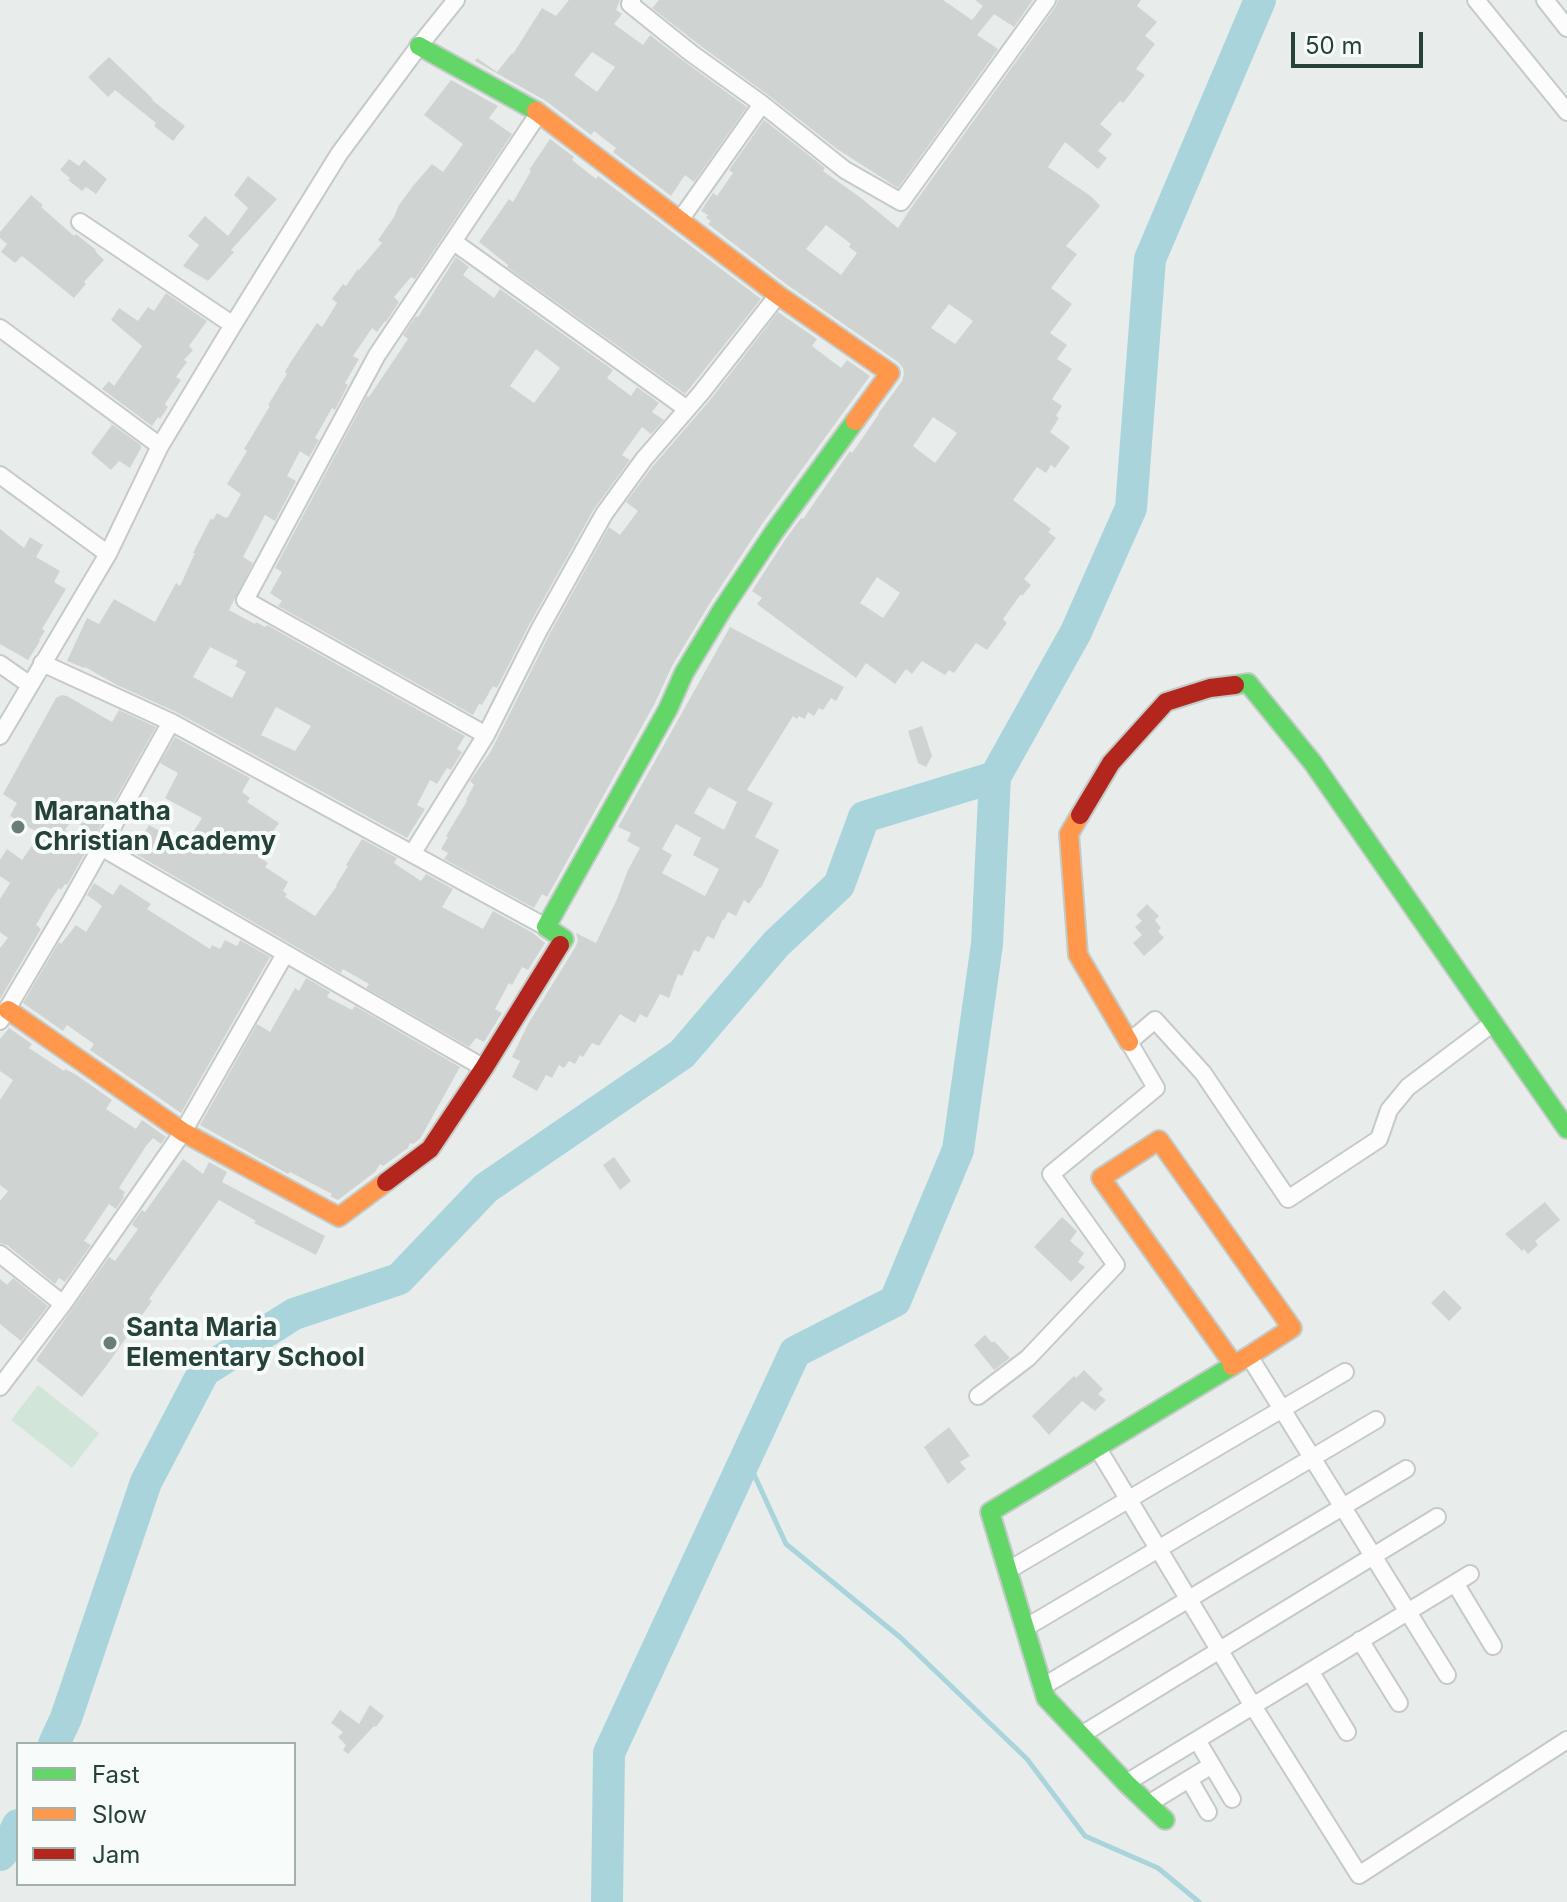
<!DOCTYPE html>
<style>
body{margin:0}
#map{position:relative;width:1567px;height:1902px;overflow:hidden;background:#e8edeb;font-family:Inter,sans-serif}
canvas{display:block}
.legend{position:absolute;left:16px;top:1742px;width:280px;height:144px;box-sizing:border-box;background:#f7fbf9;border:2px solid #a3b1ad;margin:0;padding:10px 14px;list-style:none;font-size:24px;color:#24423a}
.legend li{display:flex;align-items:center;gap:16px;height:40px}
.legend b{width:40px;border:2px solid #a3b1ad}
.scale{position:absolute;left:1291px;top:32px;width:132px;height:36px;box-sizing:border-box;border:4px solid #24423a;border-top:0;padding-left:10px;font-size:24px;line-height:28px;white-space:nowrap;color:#24423a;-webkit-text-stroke:6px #f7fbf9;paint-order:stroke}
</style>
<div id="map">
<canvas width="1567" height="1902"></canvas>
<ul class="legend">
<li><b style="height:10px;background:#63d668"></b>Fast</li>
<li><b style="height:10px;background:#ff974d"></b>Slow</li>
<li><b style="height:10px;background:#b3261e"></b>Jam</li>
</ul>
<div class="scale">50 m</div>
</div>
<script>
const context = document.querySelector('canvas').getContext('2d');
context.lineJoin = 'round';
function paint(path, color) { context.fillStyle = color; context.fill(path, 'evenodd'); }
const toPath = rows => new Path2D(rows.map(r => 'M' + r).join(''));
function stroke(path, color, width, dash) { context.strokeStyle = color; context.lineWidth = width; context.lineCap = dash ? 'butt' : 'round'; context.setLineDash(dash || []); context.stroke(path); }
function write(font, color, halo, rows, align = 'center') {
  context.font = font + ' Inter,sans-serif'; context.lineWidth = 8; context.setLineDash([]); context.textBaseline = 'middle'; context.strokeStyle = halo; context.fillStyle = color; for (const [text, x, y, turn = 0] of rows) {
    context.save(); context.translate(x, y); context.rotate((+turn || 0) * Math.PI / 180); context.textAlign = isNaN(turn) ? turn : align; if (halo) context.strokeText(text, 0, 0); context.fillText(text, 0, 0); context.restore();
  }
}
paint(toPath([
 [38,1385,99,1433,72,1468,11,1420]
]), '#d1e6d8');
stroke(toPath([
 [746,1457,786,1544,901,1638,1027,1759,1085,1836,1158,1868,1199,1902]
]), '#a9d4db', 5);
stroke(toPath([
 [54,1744,66,1718,146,1482,204,1371,294,1314,399,1279,486,1188,682,1054,776,944,839,885,864,817,995,777],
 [0,1855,8,1846,18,1825],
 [607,1902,609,1753,795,1352,895,1301,958,1150,987,944,995,777,1076,632,1131,508,1150,259,1260,0]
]), '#a9d4db', 32);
paint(toPath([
 [569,0,620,0,616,10,622,14,614,24,643,45,650,35,685,62,747,107,694,182,685,175,671,196,613,152,616,148,594,131,591,135,546,101,475,61,477,58,497,72,512,53,513,54,542,8,556,16],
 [592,52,615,67,597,92,574,75],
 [659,0,943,0,972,20,983,6,975,0,1033,0,1014,27,994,14,977,35,998,49,898,188,837,149,768,95,698,44,652,8],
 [1058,0,1141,0,1137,6,1157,22,1145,36,1155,44,1136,69,1145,75,1123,103,1120,101,1100,124,1112,134,1098,151,1107,158,1098,169,1065,142,1048,167,1092,197,1100,206,1066,246,1077,254,1051,288,1072,304,1050,333,1067,345,1057,359,1072,369,1052,399,1062,406,1056,416,1059,418,1050,432,1070,447,1055,468,1051,465,1046,473,1037,467,1013,500,1051,529,1048,532,1056,538,1024,579,1031,585,1022,596,1021,594,1003,619,1007,623,987,650,976,643,954,673,949,670,945,675,922,661,912,674,906,669,895,684,866,663,856,678,757,604,762,598,752,591,785,540,801,518,803,519,850,451,852,453,879,414,878,414,902,381,904,374,903,368,898,362,786,284,708,224,711,221,706,218,708,215,701,211,713,193,717,196,733,173,729,170,764,120,825,168,823,171,861,198,898,228,911,208,1056,6],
 [826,225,851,244,849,247,857,253,841,275,806,249],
 [949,304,973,321,955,344,931,328],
 [933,417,957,433,935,463,913,446],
 [877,577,900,593,883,618,860,603],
 [109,57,153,99,152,100,185,126,173,141,154,126,156,123,115,90,108,97,88,77],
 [451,80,498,106,489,118,512,134,415,279,411,277,394,297,399,302,386,322,385,321,377,332,372,328,353,356,359,359,345,383,348,385,335,410,332,408,315,438,319,440,309,457,300,451,287,476,296,481,275,521,265,515,243,557,253,563,229,610,255,624,256,622,265,627,267,625,465,736,457,749,462,752,451,770,447,768,437,784,430,780,417,805,425,809,407,838,176,712,117,685,85,667,84,668,67,661,87,618,99,624,114,599,155,622,176,583,180,586,195,553,193,553,211,518,213,520,217,513,226,518,228,517,241,494,227,484,247,451,244,449,270,406,268,405,287,374,285,372,290,363,317,323,322,327,337,303,332,299,343,284,346,286,358,269,359,270,382,243,378,240,394,217,399,205,413,186,432,164,443,172,463,144,424,115],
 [210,647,238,661,235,666,246,672,232,698,193,677],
 [276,707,311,726,295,751,261,735],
 [550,139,574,157,572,160,596,179,598,176,761,299,685,394,507,267,508,265,479,242,509,199,513,202,531,171,529,170],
 [69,159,79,166,84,160,107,179,96,194,86,187,82,191,68,180,70,178,60,170],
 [248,176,277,199,231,250,234,252,208,281,183,266,199,245,188,236,205,216,228,236,248,208,234,195],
 [31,195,43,205,41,207,74,236,76,234,96,250,95,251,104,260,84,282,86,284,74,298,22,256,15,263,1,252,7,244,0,238,0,232],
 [456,257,469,267,463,275,494,298,500,289,613,370,607,378,631,396,637,387,659,403,652,412,664,420,651,434,642,427,622,455,630,460,594,509,529,625,497,688,493,686,482,705,479,704,473,715,278,606,282,601,270,593,282,572,275,568,367,396,369,397,408,339,403,335,416,316,418,317],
 [536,349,560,368,534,403,510,386],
 [166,293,207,321,189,346,193,350,184,360,187,362,176,377,181,380,165,404,168,407,160,419,158,417,152,426,102,389,109,381,114,386,142,346,111,320,119,308,138,321,148,307,154,311],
 [778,312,817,339,812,346,841,368,847,360,870,376,762,524,710,603,672,666,655,703,547,897,542,894,534,908,444,859,448,853,441,849,448,837,446,836,467,801,466,800,474,785,470,781,491,751,549,635,609,527,620,535,638,511,626,502,653,466,710,400],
 [107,421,141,445,141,448,130,468,119,461,111,470,91,453,112,425],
 [0,529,24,548,30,537,43,545,36,557,60,571,54,582,66,589,42,629,45,631,39,640,40,641,28,660,0,644],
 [730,627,844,687,836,701,831,698,823,710,819,708,814,716,808,712,805,719,799,716,797,719,793,716,747,790,773,803,755,837,779,850,761,888,760,887,749,904,744,900,736,916,728,912,724,920,723,919,714,939,707,936,699,952,694,950,682,976,678,974,669,998,660,994,647,1018,640,1014,635,1023,620,1014,599,1046,592,1043,583,1057,580,1055,575,1064,569,1061,564,1068,559,1065,552,1078,546,1075,537,1091,512,1077,520,1061,512,1057,528,1024,576,946,578,940,576,933,596,943,617,899,628,870,640,848,627,841,631,833,618,827],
 [709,787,737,802,724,830,694,813],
 [676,824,701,838,693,855,719,869,705,896,662,873,672,855,662,849],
 [62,695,67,696,112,722,119,710,156,727,96,834,72,820,65,830,88,848,67,885,65,884,61,890,59,888,52,898,36,925,41,929,0,999,0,948,8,938,0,932,0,899,10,883,0,876,0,860,7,849,22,860,40,834,10,816,17,803,3,794,56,698],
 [922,726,932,756,926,767,918,763,908,731],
 [175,737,250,778,242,792,250,798,247,802,279,823,263,845,266,847,259,857,268,863,265,867,288,882,283,891,287,894,285,897,315,916,337,886,336,885,348,866,346,865,362,839,397,858,394,863,421,881,426,874,453,889,442,907,483,929,493,911,533,933,545,943,528,970,522,967,512,985,509,983,495,1009,502,1013,484,1042,476,1038,469,1047,366,988,369,984,343,969,341,973,129,850,135,839,139,842,149,825,185,845,202,818,165,798,178,773,160,763],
 [94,883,113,895,120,884,151,904,147,909,210,949,212,945,220,949,225,940,237,946,240,940,270,957,181,1113,90,1050,94,1044,67,1025,63,1031,23,1003,59,942,61,944,76,925,86,932,102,906,87,895],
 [1147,904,1159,916,1155,920,1161,928,1158,931,1164,938,1144,956,1133,943,1142,935,1135,927,1142,921,1136,915],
 [306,978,330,992,327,997,352,1010,355,1006,460,1067,420,1139,413,1144,410,1143,408,1148,383,1166,380,1164,375,1172,338,1200,330,1196,332,1194,290,1172,288,1174,200,1125,257,1024,270,1032,295,988,299,991],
 [9,1028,32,1044,29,1048,64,1071,65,1069,75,1074,112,1100,106,1109,136,1129,142,1120,166,1137,161,1144,153,1138,146,1146,119,1188,125,1192,123,1196,124,1197,116,1209,109,1204,84,1241,91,1245,65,1282,59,1278,55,1284,7,1245,0,1243,0,1201,8,1191,0,1185,0,1100,13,1080,0,1071,0,1039],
 [614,1157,631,1181,620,1190,603,1165],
 [183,1159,203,1174,209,1162,227,1172,222,1182,325,1236,316,1255,254,1223,256,1221,219,1200,149,1299,152,1301,107,1365,82,1397,36,1360,109,1257,115,1261,138,1229,132,1225,134,1221,142,1210,145,1212],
 [1545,1202,1560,1220,1535,1241,1538,1245,1528,1254,1524,1249,1522,1251,1505,1234],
 [1062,1217,1077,1231,1070,1241,1084,1253,1078,1262,1085,1267,1071,1282,1034,1247],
 [13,1278,48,1306,21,1341,0,1324,0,1279,7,1285],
 [1444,1290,1462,1308,1449,1321,1431,1303],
 [985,1335,992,1343,994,1341,1010,1358,994,1370,974,1345],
 [1084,1370,1103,1389,1098,1394,1106,1400,1095,1411,1082,1401,1049,1435,1032,1416,1074,1376,1076,1378],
 [949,1427,970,1456,960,1462,966,1469,948,1484,924,1447],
 [370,1705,384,1716,376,1727,374,1726,348,1754,343,1750,346,1745,338,1737,343,1732,331,1723,340,1710,359,1724]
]), '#cfd4d2');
const street = toPath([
 [632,0,630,4,691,53,762,104,845,170,901,202,1047,0],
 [1476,0,1567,112],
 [1545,0,1567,28],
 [680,220,762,104],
 [80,222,233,325],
 [454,242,687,409],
 [0,328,160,446],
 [0,475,108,554],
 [42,663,171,722,546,927],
 [0,664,30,685],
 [486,735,245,600,377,355,539,113],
 [0,736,108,554,160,446,233,325,339,154,419,46,456,0],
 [101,847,484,1068],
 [412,854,486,735,539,630,604,514,644,459,701,393,778,295],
 [0,1021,71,901,171,722],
 [0,1254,63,1304],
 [1249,1356,1447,1675],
 [0,1387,63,1304,183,1132,285,954],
 [978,1396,1028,1358,1116,1265,1051,1174,1156,1088,1129,1042,1155,1020,1203,1073,1288,1199,1379,1139,1389,1110,1408,1087,1493,1023],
 [1097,1447,1253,1706,1359,1875,1567,1740],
 [1007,1571,1345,1372],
 [1455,1583,1493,1646],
 [1025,1628,1376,1420],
 [1360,1640,1399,1703],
 [1310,1671,1347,1732],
 [1042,1687,1406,1469],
 [1081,1735,1437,1517],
 [1197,1740,1232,1799],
 [1189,1779,1208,1812],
 [1126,1783,1470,1574],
 [1148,1804,1212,1765]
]);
const fast = toPath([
 [419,46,536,111],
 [1235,685,1248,683,1313,763,1567,1129],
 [560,945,564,939,546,927,668,709,684,673,722,610,774,532,855,421],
 [1165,1820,1126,1783,1046,1698,990,1512,1232,1366]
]);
const slow = toPath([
 [536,111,778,295,890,373,855,421],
 [1080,815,1069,834,1078,955,1129,1042],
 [8,1010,183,1132,339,1217,386,1182],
 [1232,1366,1249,1356,1292,1328,1159,1140,1101,1178,1234,1365]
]);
const jam = toPath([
 [1080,815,1111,763,1166,702,1210,688,1235,685],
 [386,1182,430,1149,484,1068,560,945]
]);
stroke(street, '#c5cac8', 20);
stroke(fast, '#c3cbc8', 22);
stroke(slow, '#c3cbc8', 22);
stroke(jam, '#c3cbc8', 22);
stroke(street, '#fcfcfc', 16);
stroke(fast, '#63d668', 18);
stroke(slow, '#ff974d', 18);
stroke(jam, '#b3261e', 18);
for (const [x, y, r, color] of [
 [18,827,8,"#697e78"],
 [110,1343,8,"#697e78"]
]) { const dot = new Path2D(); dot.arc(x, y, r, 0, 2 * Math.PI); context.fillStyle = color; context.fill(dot); stroke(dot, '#f7fbf9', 3); }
write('bold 26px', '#24423a', '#f7fbf9', [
 ["Maranatha",34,812],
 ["Christian Academy",34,842],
 ["Santa Maria",126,1328],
 ["Elementary School",126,1358]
], 'left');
</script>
